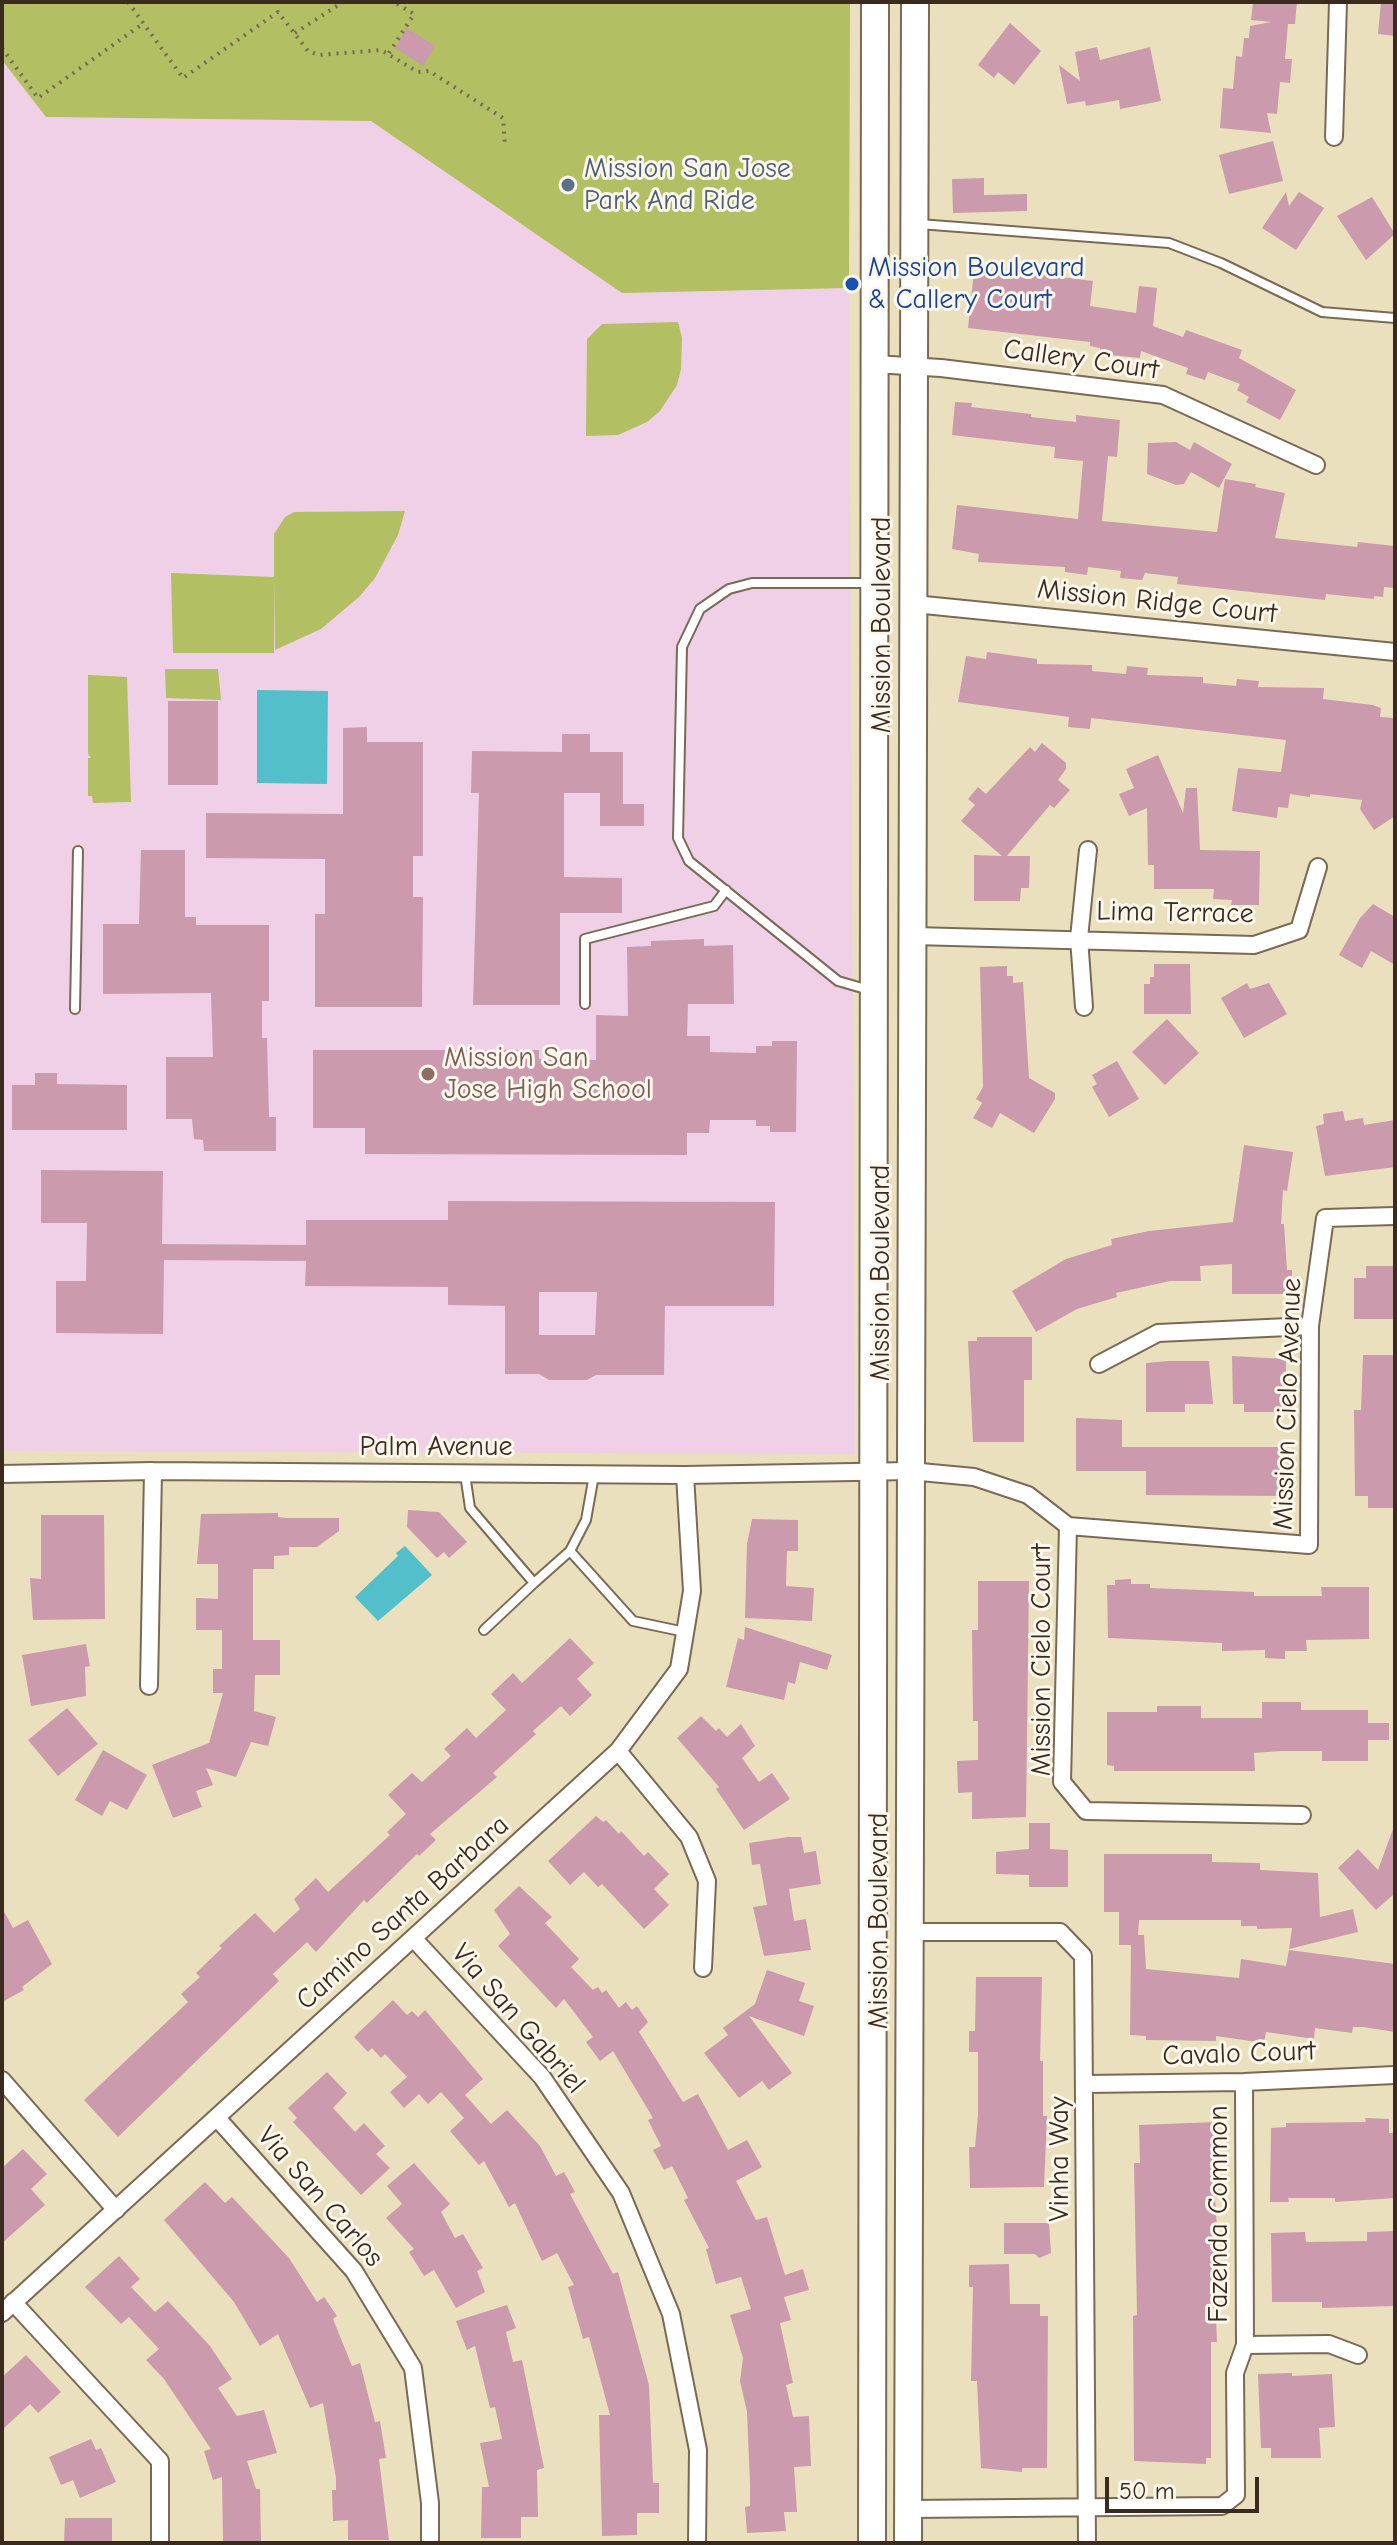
<!DOCTYPE html>
<style>
body{margin:0}
#map{position:relative;width:1397px;height:2545px;overflow:hidden;background:#ebe0bd;font-family:"Comic Neue",sans-serif}
canvas{display:block}
.frame{position:absolute;inset:0;border:4px solid #3b2a1e;pointer-events:none}
.scale{position:absolute;left:1105px;top:2477px;width:154px;height:36px;box-sizing:border-box;border:4px solid #3b2a1e;border-top:0;padding-left:10px;font-size:24px;line-height:28px;white-space:nowrap;color:#3b2a1e;-webkit-text-stroke:6px #fbf7ec;paint-order:stroke}
</style>
<div id="map">
<canvas width="1397" height="2545"></canvas>
<div class="frame"></div>
<div class="scale">50 m</div>
</div>
<script>
const context = document.querySelector('canvas').getContext('2d');
context.lineJoin = 'round';
function paint(path, color) { context.fillStyle = color; context.fill(path, 'evenodd'); }
const toPath = rows => new Path2D(rows.map(r => 'M' + r).join(''));
function stroke(path, color, width, dash) { context.strokeStyle = color; context.lineWidth = width; context.lineCap = dash ? 'butt' : 'round'; context.setLineDash(dash || []); context.stroke(path); }
function write(font, color, halo, rows, align = 'center') {
  context.font = font + ' "Comic Neue",sans-serif'; context.lineWidth = 6; context.setLineDash([]); context.textBaseline = 'middle'; context.strokeStyle = halo; context.fillStyle = color; for (const [text, x, y, turn = 0] of rows) {
    context.save(); context.translate(x, y); context.rotate((+turn || 0) * Math.PI / 180); context.textAlign = isNaN(turn) ? turn : align; if (halo) context.strokeText(text, 0, 0); context.fillText(text, 0, 0); context.restore();
  }
}
paint(toPath([
 [2,60,47,117,371,121,622,293,849,288,855,1454,2,1451]
]), '#efd0e6');
paint(toPath([
 [2,2,850,2,849,288,622,293,371,121,46,117,2,60],
 [678,322,682,338,681,369,677,385,660,411,647,422,618,435,586,436,587,339,602,324],
 [405,511,398,535,375,578,359,597,321,629,275,650,274,577,274,653,173,653,171,573,274,577,274,534,285,517,294,512],
 [165,669,218,669,221,700,166,698],
 [88,675,127,677,131,802,93,803,92,796,88,796,88,758,91,758,88,754]
]), '#b2bf62');
paint(toPath([
 [257,690,328,691,327,784,257,783],
 [405,1546,432,1575,378,1621,355,1597,398,1556,396,1553]
]), '#52bfcb');
paint(toPath([
 [1253,2,1297,2,1295,24,1288,24,1285,59,1292,59,1290,83,1280,82,1277,114,1267,113,1271,133,1220,128,1223,88,1233,89,1236,56,1242,57,1244,38,1249,38,1250,26,1271,22,1251,20],
 [1381,2,1395,2,1395,36,1378,34],
 [1010,23,1041,51,1014,85,998,72,994,78,978,65],
 [407,28,435,46,423,66,395,48],
 [1097,47,1100,60,1150,47,1161,101,1120,109,1119,100,1086,106,1085,101,1067,104,1059,65,1080,81,1075,52],
 [1273,141,1283,181,1229,194,1219,155],
 [984,178,984,195,1027,194,1027,211,953,213,952,179],
 [1286,192,1289,206,1299,192,1324,208,1296,250,1262,228],
 [1372,197,1395,234,1366,260,1337,216],
 [974,271,1023,277,1023,272,1093,281,1090,306,1136,313,1139,286,1157,288,1153,326,1183,337,1186,330,1242,350,1239,358,1296,390,1280,420,1246,402,1249,397,1237,390,1240,384,1208,372,1205,380,1186,374,1188,368,1141,351,1140,358,1100,354,1100,348,1090,346,1090,342,968,328],
 [955,402,972,403,971,407,1031,414,1031,417,1076,422,1076,415,1120,420,1117,457,1108,456,1102,521,1217,532,1225,479,1256,484,1255,487,1285,493,1275,538,1357,547,1358,542,1395,546,1395,588,1384,587,1383,597,1374,596,1374,599,1326,594,1325,600,1177,584,1178,577,1145,573,1142,580,1120,578,1121,571,1088,567,1087,575,1065,572,1065,567,978,562,979,554,952,549,957,505,1078,519,1083,461,1054,458,1055,447,952,435],
 [1176,442,1190,450,1194,442,1232,464,1219,488,1191,472,1184,484,1176,485,1147,474,1148,443],
 [987,652,1037,659,1037,664,1092,665,1092,671,1126,674,1127,666,1148,668,1147,675,1203,677,1203,683,1236,686,1237,679,1259,681,1258,687,1324,688,1323,699,1373,705,1381,708,1380,717,1395,718,1395,816,1374,830,1360,809,1362,800,1310,794,1310,797,1290,794,1288,808,1278,807,1277,818,1232,811,1238,768,1281,772,1286,740,1091,718,1090,729,1068,727,1069,717,958,702,966,656,986,659],
 [168,701,218,701,218,785,168,785],
 [367,727,367,742,423,742,423,856,413,856,413,897,423,897,422,1007,315,1007,315,914,325,914,325,859,206,858,206,813,343,814,343,728],
 [562,734,590,734,590,752,623,752,623,804,644,804,644,826,600,826,600,793,564,793,564,877,622,878,622,913,560,913,560,1005,473,1005,479,793,471,793,472,751,562,752],
 [1042,743,1066,763,1066,769,1058,780,1070,790,1054,808,1050,805,1007,856,1030,856,1029,888,1021,888,1020,901,974,901,974,855,1002,856,961,821,975,805,968,799,978,787,986,794,1030,747,1035,752],
 [1158,755,1183,813,1186,788,1197,788,1200,850,1260,851,1259,905,1231,905,1232,900,1213,899,1214,889,1154,889,1154,865,1148,865,1147,808,1129,816,1119,794,1134,788,1126,769],
 [141,850,185,850,185,917,196,917,196,925,269,925,269,1001,262,1001,262,1038,267,1038,269,1117,276,1117,276,1151,204,1151,203,1140,194,1139,192,1119,166,1119,166,1057,213,1057,211,993,103,994,103,924,139,924],
 [1373,904,1395,917,1395,965,1371,951,1362,968,1339,955,1360,918],
 [704,939,704,946,733,945,734,1004,688,1004,687,1036,710,1036,710,1052,756,1053,756,1046,772,1046,772,1041,797,1041,796,1132,770,1132,770,1126,756,1126,756,1120,710,1120,709,1133,687,1133,687,1155,365,1154,365,1128,313,1128,313,1050,539,1050,539,1059,596,1060,596,1015,628,1016,627,947,651,946,651,941],
 [1154,964,1190,964,1191,1014,1144,1014,1144,984,1150,984,1150,977,1154,977],
 [1007,966,1007,976,1013,976,1013,983,1023,982,1029,1078,1055,1093,1055,1099,1034,1133,1000,1113,992,1128,973,1118,982,1103,976,1099,983,1087,980,967],
 [1247,983,1250,989,1269,983,1287,1014,1244,1038,1221,998],
 [1167,1019,1199,1053,1165,1085,1132,1052],
 [1117,1061,1139,1099,1109,1117,1092,1087,1097,1084,1092,1075],
 [35,1073,57,1073,57,1084,127,1085,127,1130,12,1130,12,1085,35,1085],
 [1343,1111,1345,1121,1363,1118,1364,1125,1395,1120,1395,1167,1325,1176,1316,1126,1324,1124,1323,1114],
 [1244,1145,1293,1152,1287,1191,1283,1190,1281,1224,1284,1224,1287,1270,1292,1270,1292,1286,1286,1287,1286,1294,1232,1294,1232,1264,1200,1266,1201,1281,1170,1281,1116,1293,1117,1297,1077,1309,1036,1332,1012,1291,1066,1259,1112,1245,1111,1239,1149,1231,1233,1222],
 [41,1170,163,1171,162,1244,306,1245,306,1220,448,1220,448,1201,775,1202,774,1306,665,1306,664,1375,596,1375,587,1380,549,1380,539,1374,505,1374,505,1306,448,1305,448,1287,305,1286,306,1261,164,1260,163,1334,56,1333,56,1281,86,1281,87,1223,41,1223],
 [539,1292,597,1292,595,1335,539,1335],
 [1366,1266,1393,1266,1394,1319,1354,1319,1354,1278,1366,1278],
 [977,1337,1032,1337,1032,1380,1024,1380,1024,1442,973,1442,968,1341,977,1341],
 [1363,1355,1395,1355,1395,1508,1368,1508,1368,1496,1355,1496,1354,1410,1361,1410],
 [1232,1356,1286,1359,1286,1412,1244,1412,1244,1404,1233,1404],
 [1168,1361,1209,1361,1213,1404,1185,1404,1185,1412,1146,1412,1146,1363],
 [1076,1418,1122,1420,1122,1447,1282,1447,1286,1496,1146,1495,1146,1471,1076,1471],
 [408,1510,439,1512,467,1542,449,1558,444,1552,437,1558,407,1527],
 [278,1513,278,1517,287,1518,339,1518,339,1531,317,1547,289,1547,289,1555,274,1556,274,1569,253,1569,253,1640,280,1640,280,1675,255,1675,254,1711,276,1717,268,1746,251,1742,236,1777,206,1768,213,1785,196,1791,202,1807,173,1818,152,1765,209,1743,223,1693,213,1693,213,1669,222,1669,222,1630,196,1630,196,1598,218,1599,218,1564,197,1564,201,1514],
 [41,1515,104,1515,105,1619,33,1620,30,1578,41,1579],
 [752,1519,798,1520,798,1551,787,1551,786,1586,814,1588,812,1621,745,1618,747,1544],
 [1131,1579,1131,1584,1150,1584,1150,1588,1254,1592,1254,1596,1322,1596,1321,1587,1369,1587,1369,1639,1306,1640,1307,1651,1285,1651,1285,1659,1265,1658,1265,1650,1222,1651,1222,1643,1108,1638,1107,1585,1115,1585,1115,1580],
 [978,1581,1029,1581,1026,1817,972,1819,972,1792,958,1793,957,1761,978,1760,978,1721,973,1721,972,1630,978,1630],
 [745,1627,832,1655,827,1670,800,1662,795,1684,788,1682,784,1700,726,1687,738,1638,744,1640],
 [570,1638,594,1663,577,1679,592,1695,570,1716,561,1706,533,1731,536,1734,493,1773,497,1777,430,1834,436,1840,419,1856,417,1854,367,1903,364,1900,316,1952,307,1942,273,1974,279,1981,118,2137,84,2100,188,2002,181,1994,200,1977,196,1973,222,1948,219,1946,255,1913,274,1933,300,1909,294,1899,316,1878,328,1892,390,1835,387,1832,406,1814,388,1795,412,1773,422,1782,451,1756,444,1749,467,1728,476,1738,506,1710,491,1694,513,1673,522,1683],
 [86,1644,90,1666,85,1667,86,1696,31,1706,22,1655],
 [1262,1702,1301,1702,1301,1710,1368,1710,1368,1723,1389,1723,1389,1740,1368,1740,1368,1761,1322,1761,1322,1751,1281,1751,1254,1753,1255,1771,1114,1771,1114,1766,1107,1765,1107,1712,1157,1712,1157,1706,1201,1706,1201,1718,1262,1718],
 [67,1708,98,1744,58,1776,28,1740],
 [701,1716,716,1731,719,1728,727,1737,741,1724,755,1746,742,1758,759,1782,772,1773,790,1799,744,1830,716,1789,719,1787,677,1738],
 [103,1750,147,1775,127,1810,110,1801,102,1816,75,1800],
 [596,1816,603,1822,606,1820,619,1834,621,1831,644,1856,648,1852,669,1874,654,1889,669,1905,644,1929,602,1884,598,1887,584,1872,570,1885,548,1861],
 [1029,1823,1050,1823,1050,1849,1068,1850,1068,1887,1029,1887,1029,1875,996,1874,996,1852,1029,1849],
 [1393,1829,1394,1894,1376,1910,1338,1868,1358,1849,1378,1870],
 [788,1837,801,1837,804,1853,816,1851,821,1884,789,1889,794,1921,806,1919,811,1950,764,1956,753,1907,767,1905,760,1864,752,1865,749,1843],
 [1104,1854,1212,1854,1212,1862,1260,1863,1260,1870,1318,1873,1320,1917,1353,1909,1358,1932,1289,1949,1292,1928,1257,1929,1257,1926,1241,1926,1241,1920,1139,1920,1138,1935,1144,1935,1146,1969,1239,1978,1241,1959,1286,1966,1289,1950,1395,1964,1395,2032,1363,2027,1353,2027,1352,2033,1315,2028,1314,2039,1266,2032,1264,2043,1216,2036,1216,2041,1146,2040,1146,2036,1130,2035,1131,1945,1119,1945,1119,1912,1104,1912],
 [519,1886,552,1917,545,1923,579,1959,571,1967,593,1990,598,1987,602,1993,606,1990,619,2008,626,2002,632,2010,637,2006,648,2022,639,2032,683,2102,698,2094,728,2150,747,2140,762,2167,736,2181,756,2220,767,2217,785,2275,803,2269,809,2290,784,2297,791,2320,780,2323,793,2383,786,2385,793,2417,809,2416,811,2466,794,2467,797,2512,784,2512,786,2531,747,2533,745,2507,750,2506,750,2484,747,2412,740,2381,743,2358,730,2315,751,2309,741,2277,716,2284,706,2249,709,2248,684,2200,688,2198,672,2166,664,2170,653,2150,661,2146,648,2120,653,2118,613,2051,600,2061,586,2042,593,2037,564,1999,556,2008,498,1946,510,1934,494,1910],
 [2,1908,13,1928,28,1920,52,1964,22,1987,24,1990,2,2002],
 [767,1970,805,1983,799,2001,814,2006,804,2036,749,2016,792,2073,769,2090,762,2081,739,2098,704,2053,728,2035,723,2028,755,2004],
 [976,1977,1042,1977,1040,2061,1043,2061,1043,2116,1047,2116,1044,2187,970,2188,969,2147,975,2147,978,2115,978,2052,969,2052,969,2031,975,2031],
 [393,2000,407,2015,412,2011,418,2017,425,2010,483,2079,465,2095,491,2124,507,2110,540,2146,556,2176,564,2172,575,2192,570,2194,613,2274,618,2272,649,2385,653,2483,659,2483,659,2513,637,2513,637,2535,602,2536,599,2415,610,2415,589,2337,583,2339,568,2287,574,2285,557,2253,542,2261,515,2203,509,2207,484,2161,479,2165,450,2131,464,2118,441,2092,428,2104,419,2094,404,2108,390,2092,407,2077,385,2054,381,2058,372,2048,368,2052,354,2037],
 [327,2072,347,2093,333,2108,355,2132,364,2123,385,2146,376,2154,390,2168,361,2195,293,2122,297,2118,288,2108],
 [1365,2118,1389,2119,1389,2133,1395,2133,1395,2198,1335,2202,1335,2198,1288,2198,1289,2202,1270,2202,1271,2128,1286,2127,1286,2123,1366,2122],
 [1217,2122,1217,2153,1212,2153,1217,2228,1217,2266,1214,2266,1217,2342,1211,2342,1211,2458,1206,2458,1206,2464,1134,2461,1133,2316,1137,2315,1134,2163,1140,2163,1139,2125],
 [23,2149,47,2174,31,2189,45,2205,2,2243,2,2168],
 [414,2163,450,2204,441,2212,455,2238,463,2234,483,2268,477,2271,485,2292,456,2308,434,2270,424,2276,409,2252,414,2249,386,2218,402,2204,387,2186],
 [205,2182,225,2203,232,2197,289,2258,317,2302,324,2297,337,2316,333,2319,352,2366,360,2363,375,2422,380,2421,386,2458,379,2459,389,2540,348,2540,348,2520,333,2521,332,2490,336,2490,336,2478,323,2403,310,2408,278,2334,260,2346,234,2302,164,2220],
 [1004,2223,1049,2223,1051,2253,1039,2258,1035,2254,1004,2254],
 [1395,2231,1395,2306,1322,2308,1322,2302,1272,2302,1271,2233,1305,2232,1306,2242,1367,2241,1367,2232],
 [119,2256,140,2279,131,2287,155,2312,168,2301,210,2346,232,2379,218,2388,237,2416,264,2410,277,2453,247,2461,256,2489,260,2489,261,2541,223,2541,222,2477,213,2480,204,2451,211,2449,164,2379,146,2360,159,2349,129,2317,121,2324,85,2287],
 [1009,2264,1010,2304,1040,2304,1040,2316,1048,2316,1047,2468,1022,2468,1022,2472,981,2468,977,2381,971,2381,973,2287,969,2287,969,2265],
 [507,2305,516,2328,506,2332,513,2362,522,2360,544,2468,537,2470,538,2517,521,2517,521,2538,481,2538,482,2487,489,2487,480,2443,502,2439,495,2407,490,2408,475,2346,467,2350,456,2321],
 [26,2355,61,2392,38,2413,30,2404,2,2430,2,2377],
 [1292,2373,1292,2376,1332,2374,1335,2427,1319,2428,1321,2458,1271,2458,1271,2448,1261,2448,1258,2374],
 [91,2439,96,2450,101,2448,116,2482,80,2498,73,2480,61,2485,49,2457],
 [65,2518,112,2518,112,2543,64,2543]
]), '#cb9aad');
const lane = toPath([
 [919,224,1169,243,1221,263,1322,312,1395,318],
 [869,990,838,981,689,861,678,838,682,647,700,609,729,589,752,583,869,583],
 [585,1004,585,939,714,906,726,890],
 [75,1009,78,851],
 [465,1474,470,1508,534,1583,484,1630],
 [570,1551,586,1520,594,1475],
 [534,1583,570,1551,633,1621,685,1632]
]);
const street = toPath([
 [1334,137,1338,2],
 [874,364,941,368,1163,395,1316,465],
 [914,604,1395,652],
 [914,936,1254,945,1299,930,1318,867],
 [1084,1007,1079,938,1088,850],
 [1099,1364,1158,1333,1310,1326],
 [2,1474,153,1471,685,1475,910,1471,974,1477,1028,1495,1068,1526,1309,1545,1310,1326,1325,1218,1395,1216],
 [1068,1526,1062,1782,1086,1811,1302,1815],
 [149,1686,153,1471],
 [618,1751,689,1837,707,1881,703,1968],
 [912,1932,1060,1932,1083,1956,1087,2543],
 [413,1938,542,2077,621,2193,671,2314,698,2450,697,2543],
 [2,2080,116,2210],
 [1085,2084,1244,2082,1395,2075],
 [217,2118,354,2271,413,2368,430,2503,430,2543],
 [13,2302,160,2461,160,2543],
 [2,2313,618,1751,679,1669,692,1591,685,1475],
 [1245,2345,1329,2344,1358,2355],
 [909,2509,1222,2506,1236,2495,1235,2373,1245,2345,1244,2082]
]);
const primary = toPath([
 [872,2543,875,2],
 [908,2543,915,2]
]);
stroke(lane, '#796a56', 12);
stroke(street, '#796a56', 20);
stroke(primary, '#796a56', 30);
stroke(toPath([
 [128,2,183,78,278,12,308,51,319,55,381,50,418,72,429,71,503,118,505,145],
 [295,33,343,2],
 [2,48,38,98,144,23],
 [389,53,414,14,394,2]
]), '#796a56', 4, [2, 6]);
stroke(lane, '#fff', 8);
stroke(street, '#fff', 16);
stroke(primary, '#fff', 26);
for (const [x, y, r, color] of [
 [568,185,8,"#5c6f8a"],
 [852,284,8,"#1a4fb4"],
 [428,1074,8,"#8d6e63"]
]) { const dot = new Path2D(); dot.arc(x, y, r, 0, 2 * Math.PI); context.fillStyle = color; context.fill(dot); stroke(dot, '#fbf7ec', 3); }
write('28px', '#4e5e75', '#fbf7ec', [
 ["Mission San Jose",584,169],
 ["Park And Ride",584,201]
], 'left');
write('28px', '#164399', '#fbf7ec', [
 ["Mission Boulevard",868,268],
 ["& Callery Court",868,300]
], 'left');
write('28px', '#3b2a1e', '#fbf7ec', [
 ["Callery Court",1081,360,8],
 ["Mission Ridge Court",1157,602,6],
 ["Mission Boulevard",882,625,-90],
 ["Lima Terrace",1175,913,1],
 ["Mission Boulevard",881,1273,-90],
 ["Mission Cielo Avenue",1288,1404,-88],
 ["Palm Avenue",436,1447],
 ["Mission Cielo Court",1042,1660,-90],
 ["Camino Santa Barbara",403,1913,-42],
 ["Mission Boulevard",879,1921,-90],
 ["Via San Gabriel",518,2019,49],
 ["Cavalo Court",1239,2054,-2],
 ["Vinha Way",1060,2159,-90],
 ["Via San Carlos",320,2197,49],
 ["Fazenda Common",1219,2214,-90]
]);
write('28px', '#785e54', '#fbf7ec', [
 ["Mission San",444,1058],
 ["Jose High School",444,1090]
], 'left');
</script>
